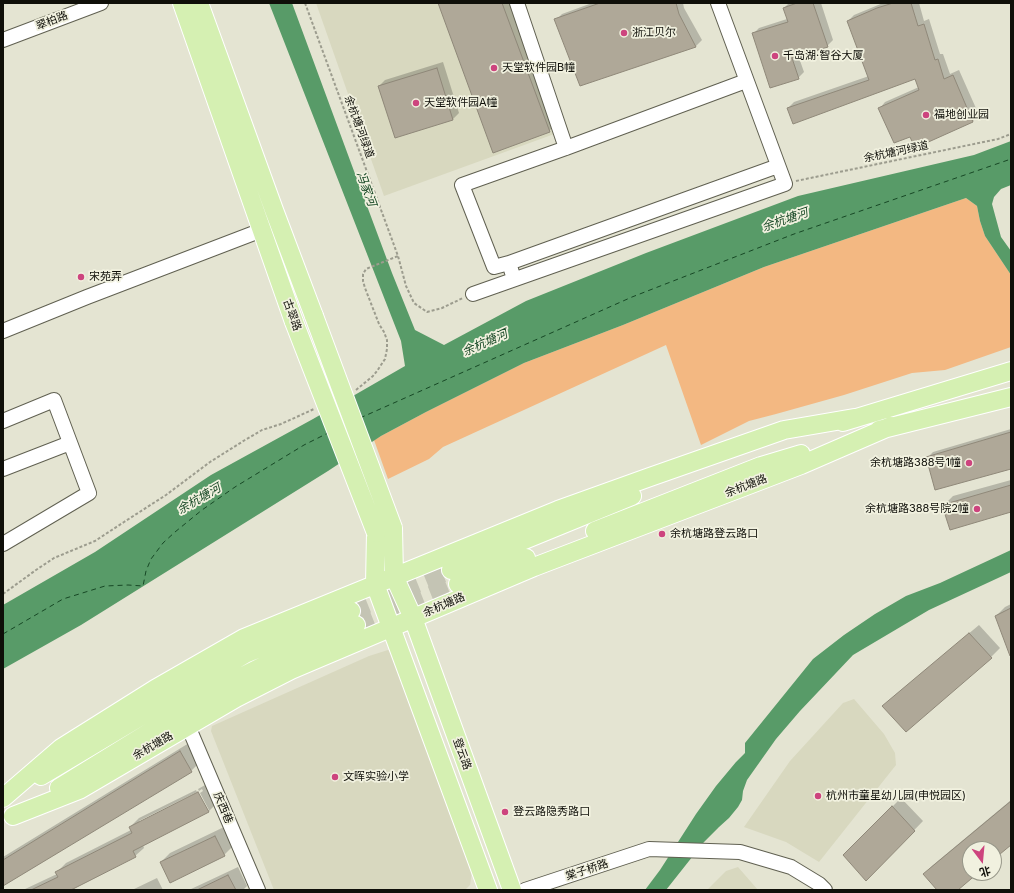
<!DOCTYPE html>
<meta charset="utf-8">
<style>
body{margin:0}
#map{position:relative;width:1014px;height:893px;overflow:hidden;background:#e4e4d2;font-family:Inter,"Noto Sans SC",sans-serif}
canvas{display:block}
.frame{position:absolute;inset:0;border:4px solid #0f0f09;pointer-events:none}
.north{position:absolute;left:962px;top:841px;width:40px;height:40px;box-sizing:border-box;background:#f1f1df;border:1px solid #979789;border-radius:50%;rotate:164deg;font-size:11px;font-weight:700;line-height:16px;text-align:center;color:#0f0f09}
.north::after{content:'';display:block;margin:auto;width:14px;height:18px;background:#cd447e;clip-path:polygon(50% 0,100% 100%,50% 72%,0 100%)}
</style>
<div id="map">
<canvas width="1014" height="893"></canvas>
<div class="frame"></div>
<div class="north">北</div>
</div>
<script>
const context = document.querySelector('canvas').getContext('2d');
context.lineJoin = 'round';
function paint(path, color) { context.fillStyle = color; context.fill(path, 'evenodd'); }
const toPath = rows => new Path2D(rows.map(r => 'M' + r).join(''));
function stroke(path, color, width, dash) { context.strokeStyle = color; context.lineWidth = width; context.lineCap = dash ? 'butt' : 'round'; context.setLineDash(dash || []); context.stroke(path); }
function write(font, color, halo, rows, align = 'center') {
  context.font = font + ' Inter,"Noto Sans SC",sans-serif'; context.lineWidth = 3.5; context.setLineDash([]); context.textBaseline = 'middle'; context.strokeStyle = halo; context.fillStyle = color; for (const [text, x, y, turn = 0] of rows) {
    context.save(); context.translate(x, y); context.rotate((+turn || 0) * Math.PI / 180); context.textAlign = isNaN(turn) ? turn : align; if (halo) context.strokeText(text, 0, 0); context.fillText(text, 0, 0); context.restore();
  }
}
paint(toPath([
 [316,3,520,3,568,129,384,196],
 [388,650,398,656,472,872,470,885,465,890,274,890,211,731,212,726,369,656],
 [854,699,884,734,895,753,896,765,819,862,786,842,744,827,790,761,843,703],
 [738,867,758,890,707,890,726,871]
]), '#d8d8bf');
paint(toPath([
 [966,198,977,206,980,221,985,236,1011,275,1011,347,945,370,912,373,844,395,776,414,749,421,701,445,666,345,443,447,429,459,388,479,374,440,381,436,426,412,524,363,623,325,764,267]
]), '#f3b882');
paint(toPath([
 [269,3,292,3,351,163,392,273,415,330,444,345,526,301,646,253,798,196,974,155,1011,141,1011,185,1001,189,994,197,992,204,1001,237,1011,251,1011,275,985,236,980,221,977,206,966,198,764,267,623,325,524,363,426,412,381,436,328,471,81,625,3,669,3,605,95,552,211,475,313,419,405,366,401,341],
 [1011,550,1011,572,929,610,853,655,800,711,776,739,747,780,743,791,742,800,738,807,729,818,719,827,704,842,666,890,645,890,660,870,696,814,716,786,736,762,745,753,745,743,813,659,844,635,875,614,906,596,940,583]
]), '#589b68');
paint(toPath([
 [439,3,510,3,555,125,549,131],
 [592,3,683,3,684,8,702,40,696,46,581,84,556,20,562,14],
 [789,3,821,3,833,40,827,46,798,55,804,72,798,78,753,34,759,28,787,19,784,8],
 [883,3,919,3,924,21,929,19,940,54,943,54,950,74,959,70,979,115,973,121,915,146,910,135,880,108,885,102,919,87,916,78,788,108,794,102,869,76,848,21,854,15],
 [443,62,459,113,453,119,395,137,379,86,385,80],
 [1011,429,1011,468,927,458,933,452],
 [1011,480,1011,511,944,505,953,496],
 [1011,604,1011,642,996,616,1005,607],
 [979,625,1000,648,991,657,906,731,884,706,893,697],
 [189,743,200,762,191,771,3,886,3,857],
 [207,784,217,803,208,812,143,845,144,848,135,856,69,890,23,890,57,874,57,872,66,863,131,830,130,827,139,818,196,790,197,792,139,821,139,823,209,810,200,793,203,791,202,789,199,791,198,789],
 [901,798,923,821,866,880,844,855],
 [1011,800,1011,843,994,858,994,849,970,849,970,873,976,873,957,890,938,890,924,874,933,865],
 [224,827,233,846,224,855,161,862,170,853],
 [238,867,247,886,243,890,189,890],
 [157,878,163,890,132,890]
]), '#0003');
stroke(toPath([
 [360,418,632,297,794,234,1011,159],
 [3,634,63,599,105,586,128,585,143,586,146,571,151,559,163,543,175,532,202,510,235,487,304,445,328,433]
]), '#174825', 1, [5, 4]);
const building = toPath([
 [438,3,502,3,550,132,493,153,438,3],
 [600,3,676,3,679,14,696,47,580,86,554,19,600,3],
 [797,3,813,3,828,47,792,58,799,79,770,88,752,33,788,22,783,8,797,3],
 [893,3,911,3,918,26,924,24,935,60,938,59,944,79,953,75,973,122,915,148,910,137,894,143,878,108,919,90,915,79,793,124,787,108,869,80,847,21,877,8,893,3],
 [437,68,453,120,395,138,378,86,437,68],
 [1011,432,1011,469,935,490,926,457,1011,432],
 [1011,485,1011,512,950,530,942,505,1011,485],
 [1011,608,1011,656,1010,656,995,616,1011,608],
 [969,633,992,658,906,732,882,706,969,633],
 [180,751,192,772,3,886,3,860,180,751],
 [198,792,209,812,133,851,136,857,71,890,31,890,58,877,55,872,132,833,129,827,198,792],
 [1011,801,1011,845,994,859,994,849,970,849,970,873,978,873,958,890,937,890,923,874,1011,801],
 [892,806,915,831,866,881,843,855,892,806],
 [215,836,225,856,170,883,160,862,215,836],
 [228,875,236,890,197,890,228,875]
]);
paint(building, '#afa898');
stroke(building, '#8f8879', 1);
stroke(toPath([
 [351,611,451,570],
 [356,625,458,584]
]), '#c4c4b4', 18, [18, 9]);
const minor = toPath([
 [517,3,566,148,746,81],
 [3,40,101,3],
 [509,263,494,267,462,185,566,148],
 [514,279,509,263,778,166],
 [473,294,785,184,718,3],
 [3,331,87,297,262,230],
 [3,421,54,400,89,493,3,544],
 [3,469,70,443],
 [188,726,258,890],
 [525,890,649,849,740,852,791,867,819,884,825,890]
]);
const major = toPath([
 [182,3,294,322],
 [199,3,274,210,314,316],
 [843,422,1011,371],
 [879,430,1011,397],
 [393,528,394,576,413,618,512,890],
 [595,531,761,466,801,454],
 [376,533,375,584,488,890],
 [451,570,632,496],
 [458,584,526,558],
 [41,776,245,654,351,611],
 [59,788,231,682,293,651,356,625],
 [3,798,61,748,155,689,244,638,558,510,650,477,784,430,854,418],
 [13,816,79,790,236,698,291,670,534,567,801,465,891,426]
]);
stroke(minor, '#606051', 16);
stroke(major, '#fff', 20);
stroke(toPath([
 [305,3,398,256,406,286,414,303,427,312,442,308,463,298],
 [796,181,998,139,1011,134],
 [356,390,373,376,377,371,385,359,387,349,387,340,384,332,379,324,365,288,363,281,363,274,366,269,398,256],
 [3,594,36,570,54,558,95,541,124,522,166,495,210,462,245,440,262,430,281,424,314,409]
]), '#9c9c8e', 2, [3, 2]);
stroke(minor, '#fff', 14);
stroke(major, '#d5f0b2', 18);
const majorBridge = toPath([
 [314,316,393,528],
 [294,322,376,533]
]);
stroke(majorBridge, '#fff', 20, []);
stroke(majorBridge, '#d5f0b2', 18);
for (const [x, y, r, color] of [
 [624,33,4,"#cd447e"],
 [775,56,4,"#cd447e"],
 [494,68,4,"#cd447e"],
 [416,103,4,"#cd447e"],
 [926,115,4,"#cd447e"],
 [81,277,4,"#cd447e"],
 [969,463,4,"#cd447e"],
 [977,509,4,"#cd447e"],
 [662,534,4,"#cd447e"],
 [335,777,4,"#cd447e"],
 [818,796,4,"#cd447e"],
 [505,812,4,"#cd447e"]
]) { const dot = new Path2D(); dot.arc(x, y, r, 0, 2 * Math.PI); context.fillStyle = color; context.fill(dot); stroke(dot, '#f1f1df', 1.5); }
write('11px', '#0f0f09', '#f1f1df', [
 ["翠柏路",52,21,-21],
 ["余杭塘河绿道",359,127,70],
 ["余杭塘河绿道",896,152,-12],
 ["古翠路",292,315,70],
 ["余杭塘路",746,486,-21],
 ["余杭塘路",444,605,-23],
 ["余杭塘路",153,746,-30],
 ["登云路",462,754,70],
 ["庆西巷",223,808,67],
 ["棠子桥路",587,870,-18]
]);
write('11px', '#0f0f09', '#f1f1df', [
 ["浙江贝尔",632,33],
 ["千岛湖·智谷大厦",783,56],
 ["天堂软件园B幢",502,68],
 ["天堂软件园A幢",424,103],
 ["福地创业园",934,115],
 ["宋苑弄",89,277],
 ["余杭塘路388号1幢",961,463,"right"],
 ["余杭塘路388号院2幢",969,509,"right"],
 ["余杭塘路登云路口",670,534],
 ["文晖实验小学",343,777],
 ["杭州市童星幼儿园(申悦园区)",826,796],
 ["登云路隐秀路口",513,812]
], 'left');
write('italic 12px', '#174825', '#f1f1df', [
 ["冯家河",366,189,70],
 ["余杭塘河",785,220,-19],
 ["余杭塘河",485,343,-24],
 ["余杭塘河",199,499,-30]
]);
</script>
